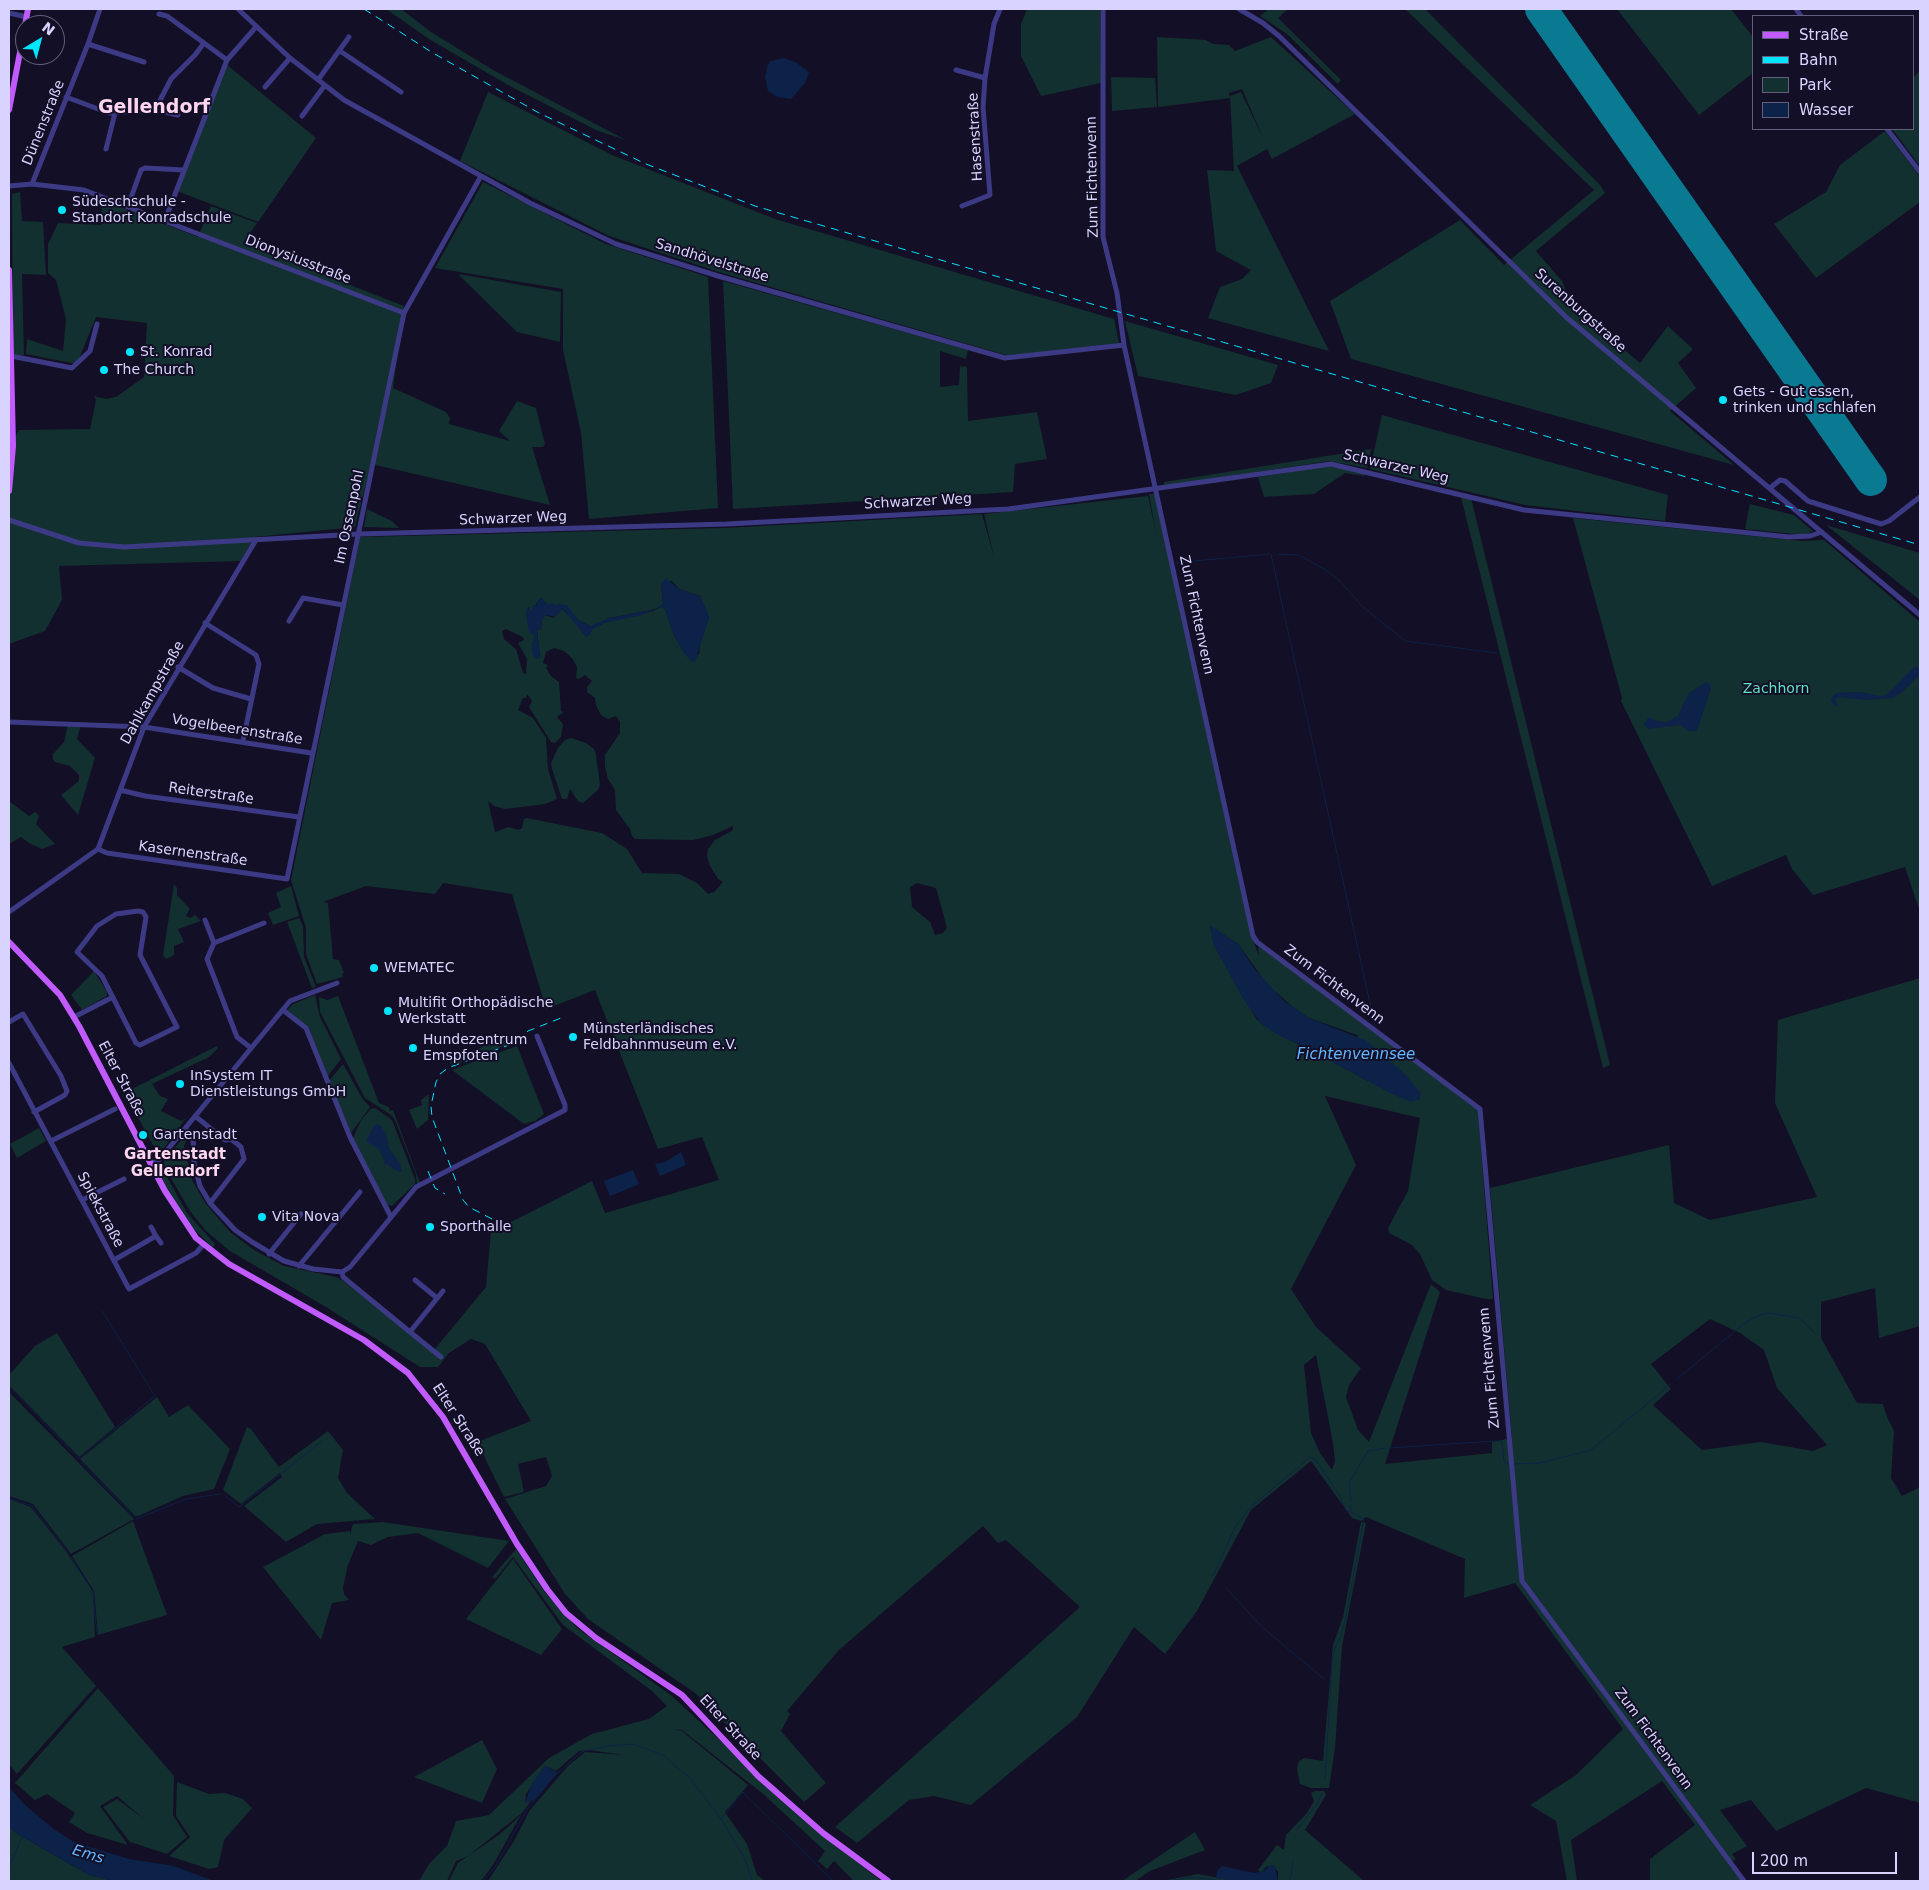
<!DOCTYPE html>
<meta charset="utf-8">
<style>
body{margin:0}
#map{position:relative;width:1929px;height:1890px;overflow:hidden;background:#130f26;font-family:"DejaVu Sans",sans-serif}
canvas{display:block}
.frame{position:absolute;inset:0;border:10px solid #d9d4ff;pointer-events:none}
.legend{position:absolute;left:1752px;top:15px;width:162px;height:115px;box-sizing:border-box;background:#130f26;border:1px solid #625e7d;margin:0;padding:6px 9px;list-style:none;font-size:15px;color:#d9d4ff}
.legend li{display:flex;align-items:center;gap:10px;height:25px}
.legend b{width:25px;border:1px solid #625e7d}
.north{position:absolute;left:15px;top:15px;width:50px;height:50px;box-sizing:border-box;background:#130f26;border:1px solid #625e7d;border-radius:50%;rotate:37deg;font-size:14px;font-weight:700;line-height:20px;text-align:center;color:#d9d4ff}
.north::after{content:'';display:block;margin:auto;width:18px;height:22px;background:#00e5ff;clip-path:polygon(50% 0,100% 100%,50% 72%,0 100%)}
.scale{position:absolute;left:1752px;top:1852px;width:145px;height:22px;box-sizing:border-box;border:2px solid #d9d4ff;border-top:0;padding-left:6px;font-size:15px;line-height:18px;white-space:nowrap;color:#d9d4ff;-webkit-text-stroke:4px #130f26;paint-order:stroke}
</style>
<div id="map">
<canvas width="1929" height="1890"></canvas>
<div class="frame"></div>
<ul class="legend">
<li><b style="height:6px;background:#c25bff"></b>Straße</li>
<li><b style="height:6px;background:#00e5ff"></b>Bahn</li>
<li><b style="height:14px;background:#12302f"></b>Park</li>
<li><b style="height:14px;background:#0c2248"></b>Wasser</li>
</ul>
<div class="north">N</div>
<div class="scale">200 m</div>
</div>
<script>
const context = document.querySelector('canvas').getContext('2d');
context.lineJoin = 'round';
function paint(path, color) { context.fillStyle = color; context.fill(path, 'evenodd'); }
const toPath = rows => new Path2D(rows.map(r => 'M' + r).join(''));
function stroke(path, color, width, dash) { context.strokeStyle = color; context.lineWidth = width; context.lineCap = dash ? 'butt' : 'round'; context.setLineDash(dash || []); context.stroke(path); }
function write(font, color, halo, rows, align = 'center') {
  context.font = font + ' "DejaVu Sans",sans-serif'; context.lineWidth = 4; context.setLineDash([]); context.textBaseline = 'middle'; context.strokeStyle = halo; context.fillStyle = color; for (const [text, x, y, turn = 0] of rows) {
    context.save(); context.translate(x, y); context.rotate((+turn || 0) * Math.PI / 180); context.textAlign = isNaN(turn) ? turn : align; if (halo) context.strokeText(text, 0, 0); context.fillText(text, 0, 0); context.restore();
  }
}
paint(toPath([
 [386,9,401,9,431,32,493,70,626,140,598,131,508,85,429,39],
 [1027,9,1100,9,1101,83,1041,96,1021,56,1021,24],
 [1269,9,1288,9,1278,18,1341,80,1338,84,1287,34,1260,16],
 [1405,9,1425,9,1600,185,1605,193,1536,251,1562,281,1573,307,1640,363,1668,326,1693,349,1678,363,1696,388,1670,411,1734,465,1351,359,1330,301,1460,220,1504,265,1594,190],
 [1617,9,1731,9,1753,37,1753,73,1699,115],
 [1157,37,1206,40,1213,44,1229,45,1235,51,1271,37,1355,114,1272,159,1267,149,1237,166,1329,351,1208,318,1220,287,1242,279,1251,270,1216,251,1207,170,1234,171,1230,96,1241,92,1264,140,1242,89,1229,93,1230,98,1158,107],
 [226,64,316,138,258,222,177,191],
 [1920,70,1920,166,1892,129,1913,129,1913,78],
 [1111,77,1155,78,1157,107,1112,111],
 [488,92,612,155,775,219,1114,319,1119,343,1009,356,719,272,609,236,460,161],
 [1885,131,1920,177,1920,202,1816,278,1774,224,1826,192,1840,165],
 [483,182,606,244,708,277,718,508,589,519,581,433,563,350,563,289,435,268],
 [20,192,22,221,43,222,46,275,22,274,24,355,13,355,12,194],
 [102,200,198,237,211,206,257,223,243,243,404,306,393,388,446,412,450,418,449,424,510,441,499,431,517,401,536,408,545,444,543,447,532,447,550,505,371,464,355,527,255,537,241,561,59,566,62,600,45,631,9,644,9,448,19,430,90,429,96,400,94,396,106,399,116,397,144,377,147,323,96,317,77,364,26,354,27,339,63,351,66,319,56,280,48,273,48,244,58,223,101,225],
 [458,274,561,292,560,342,517,332],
 [723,281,968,350,966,359,940,351,940,387,959,385,960,366,967,367,968,421,1037,412,1047,459,1015,464,1013,492,733,509],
 [1125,321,1278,365,1271,383,1236,395,1138,376],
 [1382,415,1668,495,1665,521,1525,505,1370,469],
 [1371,449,1367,468,1329,461,1164,486,1164,482],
 [1330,466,1366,473,1364,476,1345,473,1314,494,1264,497,1258,477],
 [1149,494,1155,494,1250,932,1259,956,1258,944,1476,1107,1478,1111,1493,1299,1486,1299,1446,1290,1432,1280,1420,1254,1412,1245,1389,1233,1388,1228,1408,1191,1420,1118,1325,1096,1356,1165,1291,1289,1316,1327,1361,1368,1349,1385,1346,1397,1358,1430,1369,1442,1431,1284,1440,1292,1385,1464,1492,1453,1492,1442,1512,1438,1490,1188,1669,1145,1674,1203,1710,1220,1817,1197,1775,1103,1778,1020,1920,978,1920,1326,1879,1338,1875,1288,1821,1302,1821,1338,1857,1403,1883,1404,1887,1417,1894,1431,1891,1478,1902,1496,1920,1487,1920,1803,1866,1788,1776,1831,1751,1800,1720,1810,1747,1846,1732,1854,1736,1859,1730,1862,1743,1881,1650,1881,1650,1859,1695,1825,1662,1781,1571,1840,1577,1881,1567,1881,1556,1821,1530,1805,1576,1775,1623,1729,1515,1583,1464,1598,1465,1559,1366,1517,1361,1521,1352,1518,1311,1461,1251,1510,1197,1611,1165,1654,1134,1627,1077,1717,971,1805,934,1796,909,1800,857,1843,835,1827,1080,1607,1006,1540,998,1543,983,1526,839,1650,787,1711,790,1714,781,1731,826,1783,804,1802,695,1693,588,1619,565,1594,505,1499,546,1486,552,1476,546,1457,518,1464,524,1492,504,1497,477,1442,531,1421,485,1344,471,1339,449,1353,438,1367,420,1367,326,1307,230,1251,206,1231,190,1211,164,1166,164,1160,185,1136,187,1139,184,1146,192,1180,206,1204,230,1232,254,1250,284,1266,336,1277,343,1281,434,1350,486,1287,491,1232,592,1181,605,1213,719,1180,702,1137,658,1149,595,990,546,1009,512,894,443,883,435,894,366,886,323,902,328,903,333,959,339,960,344,973,342,974,343,977,317,984,306,954,306,928,291,880,360,537,725,528,982,514,994,557,984,514,1148,496,1156,533],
 [672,581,679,589,700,596,709,618,701,639,699,654,691,661,674,636,665,609,661,607,653,611,604,623,592,629,590,635,562,609,553,618,545,615,542,618,541,629,537,630,540,657,532,645,535,636,529,629,526,614,528,607,531,612,533,610,539,599,542,598,545,604,570,611,578,620,591,626,610,618,656,609,663,604,661,583],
 [506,629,523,637,524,640,518,643,527,659,526,674,523,673,516,649,504,639,502,631],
 [554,648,564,651,572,658,577,667,576,678,579,679,585,675,592,681,587,687,587,692,595,698,596,705,601,715,608,719,616,716,620,722,620,733,605,755,605,766,608,779,615,790,616,810,630,829,632,836,635,839,693,840,713,835,733,826,733,830,715,840,708,849,707,856,710,866,718,879,723,882,714,892,708,894,697,883,679,874,642,873,627,849,602,833,527,818,524,819,522,828,519,830,508,827,495,832,488,801,494,806,505,809,545,804,557,799,548,769,546,738,533,718,518,710,523,698,526,698,527,694,532,701,529,707,551,742,555,743,561,737,563,724,557,717,564,712,561,711,559,682,551,676,546,668,548,665,543,663,546,652],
 [917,883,936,888,947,928,943,933,935,935,930,922,912,907,910,887],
 [1210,926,1238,944,1267,984,1295,1009,1309,1018,1357,1035,1368,1081,1316,1053,1311,1052,1257,1020,1214,945],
 [1710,1319,1740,1333,1764,1350,1777,1388,1827,1445,1813,1451,1761,1442,1702,1450,1653,1405,1671,1389,1651,1364],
 [1316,1355,1333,1443,1335,1461,1332,1470,1320,1453,1311,1433,1304,1365],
 [1461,497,1471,498,1610,1065,1603,1068],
 [1750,504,1794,515,1813,531,1804,535,1745,529],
 [367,509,392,521,399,528,364,527],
 [1573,518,1802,541,1824,540,1920,622,1920,912,1905,867,1813,895,1792,869,1786,855,1712,886,1621,701,1622,698],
 [1826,525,1920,553,1920,600],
 [68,725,81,725,77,739,95,758,78,815,61,795,79,781,79,775,70,766,55,762,53,759,53,754,64,742],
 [571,738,586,743,594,749,596,755,600,785,598,790,583,803,578,801,570,789,567,799,562,799,552,769,551,763,558,748,565,740],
 [9,801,29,816,35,812,39,816,36,824,55,844,42,849,29,843,21,837,9,844],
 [174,884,177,888,177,895,190,909,186,916,190,918,195,915,201,921,178,929,184,942,174,946,174,955,166,959,163,955],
 [291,886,299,916,273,925,268,913,281,907,276,893],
 [299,918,303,926,304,957,316,987,312,988,287,922],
 [94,971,107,992,107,996,82,1010,71,995],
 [315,995,320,1017,341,1059,328,1076,308,1027,287,1010,293,1004],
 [338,996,379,1103,389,1107,390,1111,393,1110,420,1183,417,1183,416,1174,395,1120,391,1115,365,1098,320,1012,319,997,327,1000],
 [516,1034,517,1038,506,1045,452,1066,449,1061,456,1060,456,1057],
 [217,1046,218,1048,209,1057,152,1084,160,1096,168,1099,161,1111,181,1121,186,1118,164,1148,155,1149,127,1097,132,1089],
 [517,1046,544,1114,535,1121,524,1124,452,1070],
 [343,1064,362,1098,370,1107,351,1133,329,1081],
 [429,1094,428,1120,417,1129,409,1110,422,1105,421,1100],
 [375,1108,392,1120,415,1179,415,1184,392,1206,387,1205,353,1138,361,1120,371,1109],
 [39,1128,46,1141,17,1158,10,1144],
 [162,1168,187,1213,215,1244,213,1248,190,1225,172,1198,160,1174],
 [57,1333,115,1427,79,1457,9,1385,9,1375,35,1346],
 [9,1392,134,1519,71,1554,33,1504,9,1496],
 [157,1397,169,1417,188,1405,230,1449,214,1489,183,1496,138,1516,135,1516,80,1459],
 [247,1427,251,1429,279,1467,328,1431,343,1450,338,1478,347,1493,375,1519,317,1524,286,1542,244,1506,282,1477,280,1473,241,1504,223,1490],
 [9,1499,31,1507,68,1554,93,1592,95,1637,62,1647,96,1686,17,1774,9,1764],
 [133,1521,167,1615,98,1635,94,1591,72,1556],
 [383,1522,509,1541,488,1568,418,1533,388,1537,371,1545,358,1541,348,1565,343,1587,344,1594,349,1600,332,1603,321,1640,263,1567,325,1534,350,1531,350,1535,353,1524],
 [1361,1522,1366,1523,1342,1646,1335,1748,1329,1788,1311,1788,1300,1784,1297,1769,1299,1761,1304,1758,1323,1761,1333,1645,1343,1617],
 [516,1549,544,1591,577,1628,672,1696,818,1831,881,1881,854,1881,834,1861,827,1869,818,1861,825,1851,762,1793,682,1730,673,1729,682,1731,748,1785,725,1812,747,1844,757,1875,765,1881,488,1881,514,1841,530,1810,568,1766,585,1752,625,1755,588,1750,579,1751,556,1771,545,1766,526,1794,525,1802,531,1801,522,1813,468,1856,456,1861,447,1881,419,1881,429,1864,447,1846,456,1821,489,1815,549,1758,592,1734,649,1719,667,1706,652,1691,563,1625,513,1557,495,1579,492,1577],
 [513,1559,562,1629,541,1655,466,1619],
 [98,1688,174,1776,173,1815,187,1837,167,1854,130,1842,103,1807,117,1799,144,1819,117,1796,100,1806,128,1845,87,1833,69,1822,75,1813,59,1802,47,1794,35,1800,15,1783],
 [482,1740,497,1769,482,1803,414,1777],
 [177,1782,209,1794,225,1793,243,1799,252,1808,224,1840,218,1867,209,1869,169,1856,190,1837,176,1816],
 [1315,1791,1324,1791,1326,1795,1305,1830,1364,1881,1278,1881,1278,1872,1273,1865,1266,1867,1261,1873,1258,1870,1277,1845,1284,1850,1286,1835,1307,1813,1314,1801,1311,1793],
 [521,1815,493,1865,481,1881,449,1881,458,1863,500,1834],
 [9,1826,16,1833,89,1875,114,1881,9,1881],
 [1195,1832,1205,1850,1150,1871,1135,1881,1122,1881],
 [1198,1874,1236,1881,1162,1881]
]), '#12302f');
paint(toPath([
 [784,58,797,63,809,72,805,83,791,99,778,97,768,91,765,77,768,64,771,61],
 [666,578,679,589,700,596,705,606,709,618,695,662,691,661,684,653,674,636,665,609,661,607,642,615,604,623,593,629,590,635,586,637,564,610,562,609,556,617,545,615,541,622,541,629,537,631,540,658,536,659,532,653,532,645,535,636,529,632,526,614,527,607,531,611,533,605,536,606,540,597,549,605,552,603,557,606,557,604,567,605,578,620,591,626,610,618,656,609,663,604,661,583],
 [1915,666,1920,669,1920,675,1900,694,1893,698,1866,700,1838,697,1835,699,1838,705,1836,707,1832,703,1831,698,1836,693,1859,692,1881,696,1886,695],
 [1706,682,1710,684,1711,689,1697,731,1688,731,1681,725,1648,729,1645,726,1644,723,1649,717,1657,721,1667,722,1678,716,1688,694],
 [1210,925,1238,944,1253,967,1283,1000,1309,1018,1367,1041,1405,1074,1421,1093,1420,1099,1411,1102,1392,1094,1316,1053,1307,1051,1299,1044,1282,1037,1261,1024,1242,997,1214,945],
 [379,1124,386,1133,389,1148,400,1163,402,1172,399,1172,386,1164,379,1149,366,1141,374,1125],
 [681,1152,686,1165,660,1176,655,1164,665,1162],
 [633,1170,639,1184,610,1196,604,1181],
 [545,1766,558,1773,534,1800,525,1803,532,1783],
 [9,1787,25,1805,55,1830,74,1842,129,1859,174,1866,214,1881,114,1881,89,1875,16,1833,9,1826],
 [1270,1865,1275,1866,1278,1881,1233,1881,1216,1878,1217,1871,1222,1866,1254,1873,1264,1871]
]), '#0c2248');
stroke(toPath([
 [1271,554,1375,1026],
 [1278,554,1299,555,1324,569,1338,579,1362,606,1405,641,1497,653],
 [1183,562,1270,554],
 [1176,563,1180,563],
 [384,1167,385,1162],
 [1677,1379,1746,1322,1760,1315,1769,1313,1799,1318,1815,1333],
 [9,1386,79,1459],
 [1499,1441,1502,1441,1504,1462,1508,1464],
 [1389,1448,1495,1441],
 [78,1459,155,1396,102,1311],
 [81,1462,134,1517],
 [1514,1464,1540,1463,1591,1450,1671,1384],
 [224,1495,239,1507,322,1441],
 [9,1498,32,1506,69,1554],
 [1351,1502,1349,1483,1368,1451,1386,1448],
 [136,1519,186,1499,220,1494],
 [71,1557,93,1592,97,1634],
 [1213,1576,1235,1527,1251,1507,1310,1457,1316,1460,1338,1493,1346,1510,1350,1512],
 [1226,1588,1262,1627,1324,1679],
 [557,1774,581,1752,608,1746,632,1744,663,1755,691,1779,721,1819,745,1859,752,1881],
 [1325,1778,1332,1663,1335,1647,1341,1636,1346,1616,1364,1519,1351,1512,1351,1505],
 [721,1819,743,1792,833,1881],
 [1297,1830,1317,1804,1322,1793],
 [9,1867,23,1836],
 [483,1881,495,1867,528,1808,547,1785],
 [1169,1881,1191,1877,1221,1881],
 [1290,1881,1293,1862]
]), '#0c2248', 1);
stroke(toPath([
 [1541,9,1871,480]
]), '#0a7a92', 32);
stroke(toPath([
 [238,9,290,58,344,100,530,203,616,244,718,276,1005,358,1124,345],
 [1103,9,1103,237,1117,293,1124,345,1253,936,1257,942,1480,1109,1522,1581,1744,1881],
 [1239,9,1263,23,1279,36,1566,317,1920,615],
 [1796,9,1801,16],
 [9,13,27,17],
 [159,14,167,16,204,43],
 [88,44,144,62],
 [340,51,401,92],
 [956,70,985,78],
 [318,80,349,37],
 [265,87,290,58],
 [66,97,109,113,155,110,171,79,195,55,204,43,227,60],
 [155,110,178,115],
 [302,116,325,85],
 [1887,129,1920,172],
 [106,149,115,113],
 [32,184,88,44,100,9],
 [9,186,32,184,84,190,404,313],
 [128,206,141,170,145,168,184,170],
 [962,206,990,195,983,107,985,78,994,24,1000,9],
 [165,220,227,60,256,27],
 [11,356,72,368,90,351,97,324],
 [1770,488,1780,480,1785,481,1808,501,1881,524,1889,521,1920,497],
 [9,520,79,543,124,547,359,534,727,524,1009,509,1331,464,1524,510,1789,537,1810,536,1822,532],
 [289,621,303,598,343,605],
 [205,623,256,655,259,664,243,741],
 [178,667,213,688,251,699],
 [9,722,144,727,311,753],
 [120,790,145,796,299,817],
 [98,849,107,853,287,879,404,313,481,176],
 [138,911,143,912,146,917,140,955,177,1027,140,1045,136,1043,102,976,77,952,97,926,116,914,138,911],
 [9,912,98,849,144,727,256,540],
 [205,920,214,943],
 [283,1010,306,1028,350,1137,391,1217],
 [74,1017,113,997],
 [9,1022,23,1014,61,1076,67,1091,65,1095,34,1112],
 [251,1048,237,1037,207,959,214,943,264,923],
 [9,1063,129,1289,196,1253,203,1245],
 [195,1116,225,1140,231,1139,241,1147,244,1159,210,1203],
 [185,1129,193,1135,194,1163,200,1186,210,1203,235,1230,252,1242,284,1261,313,1269,342,1272,350,1267,416,1187,565,1110,565,1105,537,1036],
 [51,1141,115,1109],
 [151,1164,159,1160,290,1001,337,983],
 [82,1200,124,1179],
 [156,1236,161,1243],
 [269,1254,301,1214],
 [114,1260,156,1236,151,1227],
 [299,1266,360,1192],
 [342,1272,343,1277,410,1332,443,1291],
 [415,1280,437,1298],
 [410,1332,441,1357]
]), '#3d3a85', 5);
stroke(toPath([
 [25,25,28,9],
 [9,110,25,26],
 [9,270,13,446,9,491],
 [9,942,60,995,79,1026,165,1191,196,1238,229,1264,364,1340,408,1373,443,1417,517,1544,547,1589,566,1613,596,1638,682,1695,758,1776,823,1833,888,1881]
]), '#c25bff', 6);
stroke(toPath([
 [364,9,433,53,539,113,646,164,755,206,1920,545],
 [428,1171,435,1188,445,1194],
 [492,1219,469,1207,463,1200,432,1117,431,1106,436,1082,440,1074,448,1068,514,1043,528,1031,566,1016]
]), '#00e5ff', 1, [8, 6]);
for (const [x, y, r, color] of [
 [62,210,5,"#00e5ff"],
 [130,352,5,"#00e5ff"],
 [104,370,5,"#00e5ff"],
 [1723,400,5,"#00e5ff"],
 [374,968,5,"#00e5ff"],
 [388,1011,5,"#00e5ff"],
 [573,1037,5,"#00e5ff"],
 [413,1048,5,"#00e5ff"],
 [180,1084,5,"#00e5ff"],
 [143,1135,5,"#00e5ff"],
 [262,1217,5,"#00e5ff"],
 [430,1227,5,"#00e5ff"]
]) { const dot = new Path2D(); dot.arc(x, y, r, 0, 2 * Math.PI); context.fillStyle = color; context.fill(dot); stroke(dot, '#130f26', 2); }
write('14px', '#d9d4ff', '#130f26', [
 ["Dünenstraße",44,123,-68],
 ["Hasenstraße",976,137,-93],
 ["Zum Fichtenvenn",1093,177,-91],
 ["Dionysiusstraße",298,260,21],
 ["Sandhövelstraße",712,261,17],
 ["Surenburgstraße",1580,311,42],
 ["Schwarzer Weg",1396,467,13],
 ["Schwarzer Weg",918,502,-3],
 ["Im Ossenpohl",350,517,-78],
 ["Schwarzer Weg",513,519,-2],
 ["Zum Fichtenvenn",1196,615,78],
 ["Dahlkampstraße",153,693,-61],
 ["Vogelbeerenstraße",237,730,9],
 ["Reiterstraße",211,794,8],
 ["Kasernenstraße",193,854,8],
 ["Zum Fichtenvenn",1334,985,37],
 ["Elter Straße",121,1079,62],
 ["Spiekstraße",100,1210,62],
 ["Zum Fichtenvenn",1490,1368,-95],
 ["Elter Straße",458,1420,57],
 ["Elter Straße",730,1728,47],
 ["Zum Fichtenvenn",1653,1739,54]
]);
write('14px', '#d9d4ff', '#130f26', [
 ["Südeschschule -",72,202],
 ["Standort Konradschule",72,218],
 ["St. Konrad",140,352],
 ["The Church",114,370],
 ["Gets - Gut essen,",1733,392],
 ["trinken und schlafen",1733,408],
 ["WEMATEC",384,968],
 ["Multifit Orthopädische",398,1003],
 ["Werkstatt",398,1019],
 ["Münsterländisches",583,1029],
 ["Feldbahnmuseum e.V.",583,1045],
 ["Hundezentrum",423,1040],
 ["Emspfoten",423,1056],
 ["InSystem IT",190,1076],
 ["Dienstleistungs GmbH",190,1092],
 ["Gartenstadt",153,1135],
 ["Vita Nova",272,1217],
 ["Sporthalle",440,1227]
], 'left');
write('14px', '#5fe0c0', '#130f26', [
 ["Zachhorn",1776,689]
]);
write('italic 15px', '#62b6ff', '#130f26', [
 ["Fichtenvennsee",1356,1055],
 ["Ems",88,1855,17]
]);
write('bold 15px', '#ffd6f0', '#130f26', [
 ["Gartenstadt",175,1155],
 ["Gellendorf",175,1172]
]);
write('bold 19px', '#ffd6f0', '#130f26', [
 ["Gellendorf",154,108]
]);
</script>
